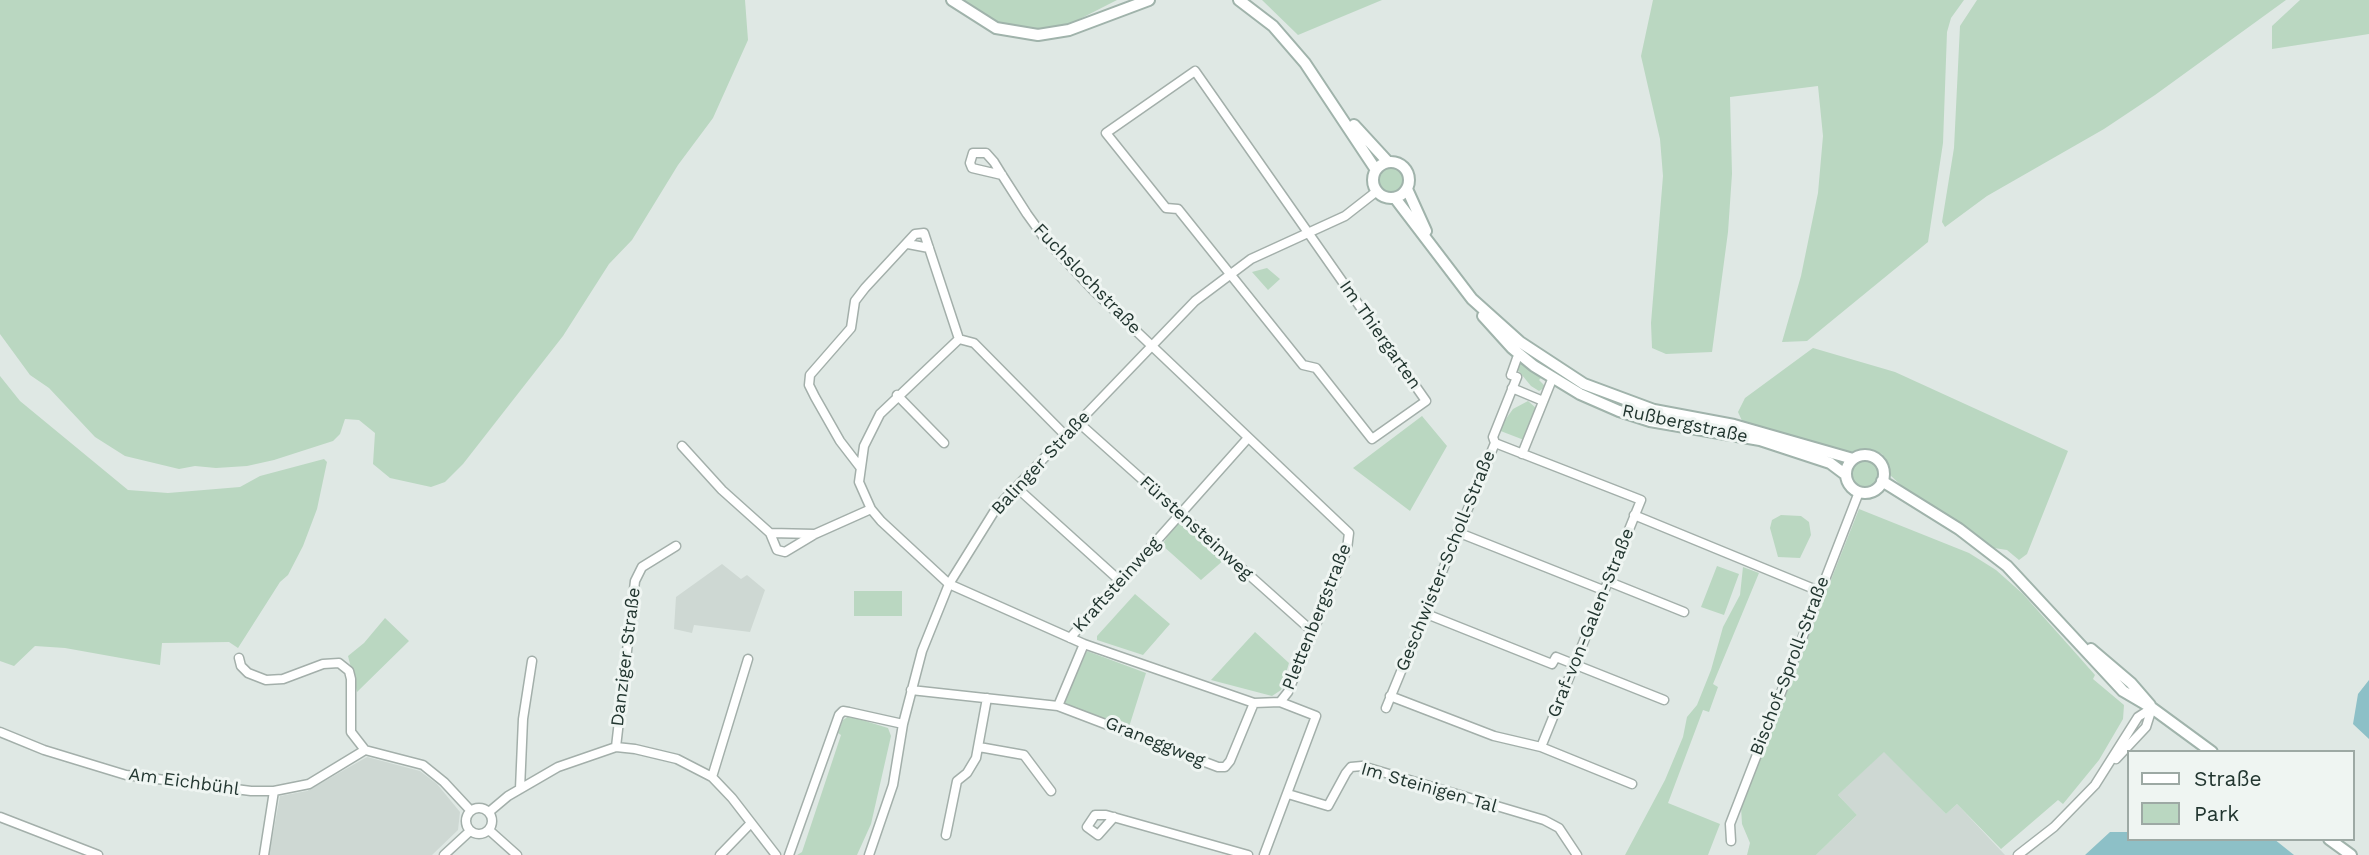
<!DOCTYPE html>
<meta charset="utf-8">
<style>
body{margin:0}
#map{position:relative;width:2369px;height:855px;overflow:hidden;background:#dfe8e4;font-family:"Work Sans",sans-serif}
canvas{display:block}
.legend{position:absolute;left:2127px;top:750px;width:228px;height:91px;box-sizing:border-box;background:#eff5f2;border:2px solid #9da9a4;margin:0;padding:9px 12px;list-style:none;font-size:21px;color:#223630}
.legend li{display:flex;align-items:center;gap:14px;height:35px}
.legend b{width:35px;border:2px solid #9da9a4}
</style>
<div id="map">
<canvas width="2369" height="855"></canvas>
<ul class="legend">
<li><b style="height:9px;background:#fff"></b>Straße</li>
<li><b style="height:19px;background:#bad7c1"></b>Park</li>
</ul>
</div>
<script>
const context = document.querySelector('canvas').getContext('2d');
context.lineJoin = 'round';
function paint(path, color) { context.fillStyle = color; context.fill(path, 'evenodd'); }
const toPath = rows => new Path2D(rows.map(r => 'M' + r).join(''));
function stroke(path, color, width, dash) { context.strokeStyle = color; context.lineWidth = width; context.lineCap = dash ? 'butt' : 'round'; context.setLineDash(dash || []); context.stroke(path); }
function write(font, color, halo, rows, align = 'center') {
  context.font = font + ' "Work Sans",sans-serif'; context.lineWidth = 6; context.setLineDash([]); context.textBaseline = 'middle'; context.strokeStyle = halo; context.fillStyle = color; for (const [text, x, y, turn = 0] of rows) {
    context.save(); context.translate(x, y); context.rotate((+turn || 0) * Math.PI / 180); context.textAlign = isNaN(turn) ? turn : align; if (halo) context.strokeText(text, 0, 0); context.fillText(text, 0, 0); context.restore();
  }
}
paint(toPath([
 [722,564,741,579,747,575,765,590,750,632,694,625,692,633,674,629,676,597],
 [1884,751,1946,814,1957,804,2005,855,1816,855,1857,815,1838,795],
 [367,757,420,771,437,784,460,812,458,830,432,855,269,855,280,796,307,791]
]), '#ced8d3');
paint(toPath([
 [0,0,745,0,748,40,713,118,678,165,632,240,609,264,563,336,463,464,445,482,431,487,390,478,373,464,375,433,359,420,345,419,340,434,333,441,274,460,247,466,216,468,195,466,179,469,125,456,95,437,49,388,30,375,0,334],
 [958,0,1117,0,1068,25,1030,30,994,22],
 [1262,0,1382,0,1298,35],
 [1653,0,1964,0,1951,18,1947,32,1943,143,1928,242,1807,341,1782,342,1801,276,1818,193,1823,136,1818,86,1730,97,1732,174,1728,232,1712,352,1666,354,1652,348,1651,323,1663,176,1660,139,1641,56],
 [1977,0,2286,0,2155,95,2104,129,1987,196,1945,227,1942,222,1954,148,1960,26],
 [2300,0,2369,0,2369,34,2272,49,2272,26],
 '1377 180a14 14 0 1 1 28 0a14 14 0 1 1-28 0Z',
 [1267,268,1280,279,1268,290,1252,272],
 [1813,348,1895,372,2068,451,2027,554,2019,560,2007,550,1994,548,1903,487,1890,475,1888,463,1882,454,1864,449,1848,454,1743,423,1738,412,1745,398],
 [1520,362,1541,378,1539,380,1546,387,1539,391,1531,386,1517,369],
 [0,376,20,401,128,490,168,493,240,487,260,476,324,459,327,462,317,509,303,546,288,575,280,582,238,648,229,642,162,643,160,665,65,648,35,646,14,666,0,661],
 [1528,401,1536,408,1524,440,1498,430,1513,409],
 [1422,416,1447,446,1410,511,1353,468],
 '1851 473a14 14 0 1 1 28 0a14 14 0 1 1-28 0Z',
 [1859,509,1969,553,1996,570,2023,594,2072,649,2095,675,2093,679,2124,705,2123,719,2099,760,2063,804,2058,800,2001,849,1957,804,1946,814,1884,752,1838,795,1857,815,1816,855,1747,855,1750,843,1742,824,1741,807],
 [1781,515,1801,516,1809,522,1811,535,1800,558,1778,557,1770,528,1772,520],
 [1179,519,1225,559,1201,580,1162,545],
 [1717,566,1739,574,1724,615,1701,607],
 [1743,567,1759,573,1713,684,1718,687,1709,712,1703,710,1668,803,1720,824,1708,855,1625,855,1665,780,1683,737,1687,717,1697,705,1711,670,1723,627,1740,595],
 [854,591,902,591,902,616,854,616],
 [1135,594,1170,624,1143,655,1097,640,1097,636],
 [385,618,409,641,357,692,348,656,364,643],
 [1255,632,1289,663,1281,690,1272,696,1211,680],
 [1087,651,1146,673,1129,727,1062,707],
 [849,716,888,728,891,736,871,824,857,855,797,855,802,852,841,735,838,733,843,720]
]), '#bad7c1');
paint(toPath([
 [2369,680,2369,739,2353,724,2358,694],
 [2110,832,2129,832,2129,839,2274,839,2294,855,2085,855]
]), '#8dc0c7');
const street = toPath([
 [1195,71,1426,401,1372,439,1316,368,1303,365,1178,209,1166,208,1106,133,1195,71],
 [1002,175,972,168,970,163,973,153,986,153,994,162,1002,175,1027,214,1045,239,1094,291,1349,533,1347,549,1313,632,1288,692,1280,702,1254,703,1084,644,949,584,881,521,871,509,859,482,864,446,880,414,959,339,974,343,1065,435],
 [908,244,929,248],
 [1512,388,1543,401],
 [897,395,944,443],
 [1079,423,1313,632],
 [1495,443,1493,437,1517,377,1511,375,1517,358],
 [682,446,722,490,770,533,777,550,785,552,815,534,871,509],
 [1522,454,1551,382],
 [860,467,840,441,815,397,809,385,810,375,851,328,855,301,865,288,915,234,924,233,959,339],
 [1016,487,1119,580],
 [1634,515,1819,591],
 [1457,532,1603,590],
 [770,533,815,534],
 [1607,581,1684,612],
 [1424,613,1552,664,1556,657,1664,700],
 [1070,638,1248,438],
 [239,658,241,666,248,673,266,680,283,679,323,664,339,663,349,671,351,679,351,732,365,750,423,765,444,782,471,811],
 [911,690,1058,706,1218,767,1225,767,1230,761,1254,703],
 [1390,696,1494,736,1541,747,1632,784],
 [1058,706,1084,644],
 [1386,708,1495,443,1641,500,1541,747],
 [0,732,44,750,126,775,251,791,274,791,309,784,365,750],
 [616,747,635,581,642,567,676,546],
 [979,747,1024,755,1051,791],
 [2116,759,2146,727,2152,708],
 [712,777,748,659],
 [520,789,523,719,532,661],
 [1288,794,1328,806,1346,773,1351,767,1362,766,1544,820,1559,828,1577,855],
 '466 821a13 13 0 1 1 26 0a13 13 0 1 1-26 0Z',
 [489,812,508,796,558,767,616,747,635,749,677,759,712,777,732,798,776,855],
 [0,817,98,855],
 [1114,817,1098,835,1087,827,1095,815,1106,815,1248,855],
 [489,830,517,855],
 [946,835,957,781,967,773,976,758,987,698],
 [1731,841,1730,824,1859,492],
 [264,855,274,791],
 [444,855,470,831],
 [720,855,751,823],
 [789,855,839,715,843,711,849,712,903,724],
 [869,855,893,785,903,724,922,651,949,584,997,507,1195,301,1251,259,1345,216,1377,191],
 [1264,855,1316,716,1280,702],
 [2018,855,2054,827,2095,785,2138,717,2152,708]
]);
const secondary = toPath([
 [952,0,996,28,1038,35,1069,30,1149,0],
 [1239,0,1273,26,1305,63,1376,170],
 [1354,125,1388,162],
 '1373 180a18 18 0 1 1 36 0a18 18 0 1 1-36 0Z',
 [1407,189,1426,231],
 [1395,198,1472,299,1520,342,1584,384,1654,410,1734,425,1853,459],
 [1483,316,1512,348,1534,366,1580,394,1619,411,1650,421,1760,440,1830,463,1846,475],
 '1846 474a19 19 0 1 1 38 0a19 19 0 1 1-38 0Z',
 [1882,481,1959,529,2007,566,2123,691,2152,708,2212,752],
 [2091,649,2131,683,2150,705],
 [2329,839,2351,855]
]);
stroke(street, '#a3afaa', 11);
stroke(secondary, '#a0b3ab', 14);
stroke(street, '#fff', 8);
stroke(secondary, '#fff', 10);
write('18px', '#223630', '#eff5f2', [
 ["Fuchslochstraße",1087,279,46],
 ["Im Thiergarten",1380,335,55],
 ["Rußbergstraße",1685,424,12],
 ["Balinger Straße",1041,463,-47],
 ["Fürstensteinweg",1196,528,42],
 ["Geschwister-Scholl-Straße",1446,561,-68],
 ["Kraftsteinweg",1117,585,-48],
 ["Plettenbergstraße",1317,617,-68],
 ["Graf-von-Galen-Straße",1591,623,-68],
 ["Danziger Straße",626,657,-83],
 ["Bischof-Sproll-Straße",1790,666,-69],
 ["Graneggweg",1155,742,22],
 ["Am Eichbühl",184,782,8],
 ["Im Steinigen Tal",1429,788,16]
]);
</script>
